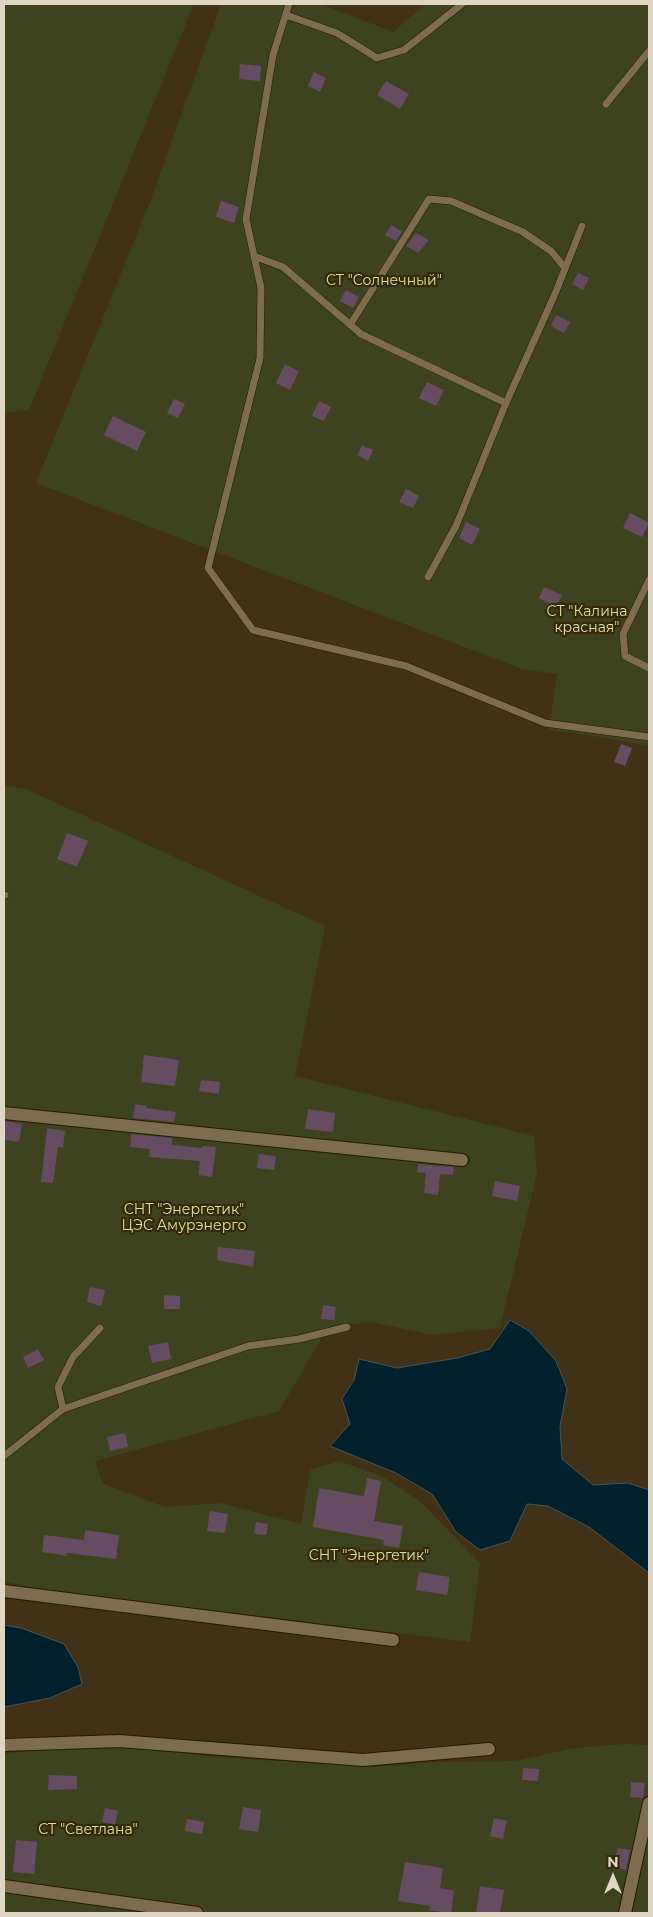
<!DOCTYPE html>
<meta charset="utf-8">
<style>
body{margin:0}
#map{position:relative;width:653px;height:1917px;overflow:hidden;background:#413116;font-family:Montserrat,sans-serif}
canvas{display:block}
.frame{position:absolute;inset:0;border:5px solid #e0d6c6;pointer-events:none}
.north{position:absolute;left:588px;top:1852px;width:50px;height:50px;-webkit-text-stroke:4px #37270b;paint-order:stroke;rotate:0deg;font-size:14px;font-weight:700;line-height:20px;text-align:center;color:#e0d6c6}
.north::after{content:'';display:block;margin:auto;width:18px;height:22px;background:#e0d6c6;clip-path:polygon(50% 0,100% 100%,50% 72%,0 100%)}
</style>
<div id="map">
<canvas width="653" height="1917"></canvas>
<div class="frame"></div>
<div class="north">N</div>
</div>
<script>
const context = document.querySelector('canvas').getContext('2d');
context.lineJoin = 'round';
function paint(path, color) { context.fillStyle = color; context.fill(path, 'evenodd'); }
const toPath = rows => new Path2D(rows.map(r => 'M' + r).join(''));
function stroke(path, color, width, dash) { context.strokeStyle = color; context.lineWidth = width; context.lineCap = dash ? 'butt' : 'round'; context.setLineDash(dash || []); context.stroke(path); }
function write(font, color, halo, rows, align = 'center') {
  context.font = font + ' Montserrat,sans-serif'; context.lineWidth = 4.5; context.setLineDash([]); context.textBaseline = 'middle'; context.strokeStyle = halo; context.fillStyle = color; for (const [text, x, y, turn = 0] of rows) {
    context.save(); context.translate(x, y); context.rotate((+turn || 0) * Math.PI / 180); context.textAlign = isNaN(turn) ? turn : align; if (halo) context.strokeText(text, 0, 0); context.fillText(text, 0, 0); context.restore();
  }
}
paint(toPath([
 [4,4,194,4,29,410,4,413],
 [221,4,321,4,393,32,426,4,649,4,649,746,571,732,549,730,557,674,522,669,36,483,150,202],
 [4,785,28,790,325,926,295,1076,534,1136,537,1173,500,1328,431,1335,372,1322,328,1327,279,1411,95,1461,102,1483,165,1507,220,1503,301,1524,310,1470,340,1461,383,1477,421,1502,480,1563,470,1642,48,1590,4,1582],
 [626,1744,649,1745,649,1913,4,1913,4,1754,69,1745,143,1748,213,1757,375,1767,432,1762,516,1761,574,1748]
]), '#3e431f');
const water = toPath([
 [510,1320,529,1331,556,1361,567,1389,560,1426,562,1459,593,1485,628,1483,649,1490,649,1573,589,1527,548,1506,527,1504,510,1541,480,1550,456,1532,432,1494,396,1473,330,1446,350,1424,342,1399,354,1380,359,1359,397,1368,457,1358,490,1349,510,1320],
 [4,1625,21,1628,64,1644,78,1667,82,1684,50,1698,4,1707,4,1625]
]);
paint(water, '#00202b');
stroke(water, '#43575a', 1);
paint(toPath([
 [240,64,261,66,260,81,239,79],
 [314,72,326,78,320,92,308,86],
 [386,81,409,94,400,109,377,95],
 [221,201,239,207,234,223,216,217],
 [391,225,402,231,396,241,385,235],
 [416,233,429,240,418,253,406,246],
 [578,273,589,278,583,290,572,284],
 [346,290,359,297,353,308,340,301],
 [556,315,570,322,564,333,551,326],
 [285,364,299,371,290,390,276,383],
 [427,382,444,390,436,406,419,398],
 [174,399,185,404,178,418,167,413],
 [319,401,331,407,324,421,312,416],
 [113,416,146,432,137,451,104,435],
 [362,445,373,450,368,461,357,455],
 [406,489,419,496,413,508,399,502],
 [630,513,649,523,642,537,623,528],
 [466,522,480,529,472,545,459,538],
 [544,587,562,595,556,607,539,598],
 [621,744,632,748,625,766,614,762],
 [67,833,88,841,77,867,57,859],
 [144,1055,179,1060,175,1086,141,1082],
 [201,1080,220,1082,219,1094,199,1091],
 [135,1104,147,1106,146,1108,176,1112,174,1122,133,1118],
 [308,1109,335,1113,333,1132,305,1129],
 [4,1121,22,1124,19,1142,4,1140],
 [47,1128,65,1131,63,1148,58,1147,53,1183,41,1182],
 [131,1134,172,1138,172,1145,202,1148,202,1146,216,1147,212,1177,198,1175,200,1161,149,1157,150,1149,130,1147],
 [259,1154,276,1156,274,1170,257,1168],
 [418,1164,454,1167,453,1175,440,1174,438,1195,424,1193,426,1173,417,1172],
 [495,1181,520,1186,517,1201,492,1196],
 [218,1247,255,1251,253,1267,217,1260],
 [90,1287,105,1290,101,1306,87,1302],
 [164,1295,180,1296,180,1309,164,1309],
 [323,1305,336,1307,334,1320,321,1319],
 [168,1342,171,1359,152,1363,148,1346],
 [38,1349,44,1360,28,1368,23,1357],
 [125,1433,128,1447,110,1451,107,1437],
 [367,1478,381,1481,374,1521,403,1526,399,1548,383,1545,384,1540,313,1527,319,1488,364,1496],
 [210,1511,228,1514,225,1533,207,1531],
 [256,1522,268,1524,266,1535,254,1534],
 [85,1530,119,1535,116,1559,67,1553,67,1556,42,1552,44,1535,84,1540],
 [419,1572,450,1577,447,1595,416,1590],
 [523,1768,539,1769,538,1781,522,1780],
 [49,1775,77,1776,77,1789,48,1790],
 [631,1782,645,1783,643,1798,630,1797],
 [243,1807,261,1810,258,1832,239,1829],
 [105,1808,118,1811,115,1825,102,1822],
 [494,1818,507,1821,503,1839,490,1836],
 [187,1819,204,1822,202,1834,185,1831],
 [16,1840,37,1842,34,1874,13,1872],
 [618,1848,630,1850,626,1870,613,1867],
 [405,1862,443,1868,440,1888,454,1891,451,1913,429,1910,430,1906,398,1901],
 [480,1886,504,1890,500,1913,476,1913]
]), '#664c62');
const service = toPath([
 [289,4,273,55,246,219,261,288,260,358,208,568,253,630,406,666,545,723,649,737],
 [286,15,337,33,377,58,404,50,462,4],
 [606,104,649,51],
 [254,256,283,267,361,334,506,403,555,294,582,226],
 [350,325,429,199,451,201,523,232,551,251,565,268],
 [428,577,456,526,506,403],
 [649,580,623,634,625,656,649,668],
 [4,895,5,895],
 [63,1409,58,1387,73,1357,100,1328],
 [4,1456,63,1409,248,1346,299,1339,347,1327]
]);
const minor = toPath([
 [4,1113,462,1160],
 [4,1591,393,1640],
 [4,1745,119,1741,363,1760,489,1749],
 [4,1886,197,1913],
 [625,1913,649,1803]
]);
stroke(service, '#271900', 8);
stroke(minor, '#271900', 14);
stroke(service, '#7e6c4f', 7);
stroke(minor, '#7e6c4f', 12);
write('14px', '#d9e596', '#37270b', [
 ["СТ \"Солнечный\"",384,281],
 ["СТ \"Калина",587,612],
 ["красная\"",587,628],
 ["СНТ \"Энергетик\"",184,1210],
 ["ЦЭС Амурэнерго",184,1226],
 ["СНТ \"Энергетик\"",369,1556],
 ["СТ \"Светлана\"",88,1830]
]);
</script>
